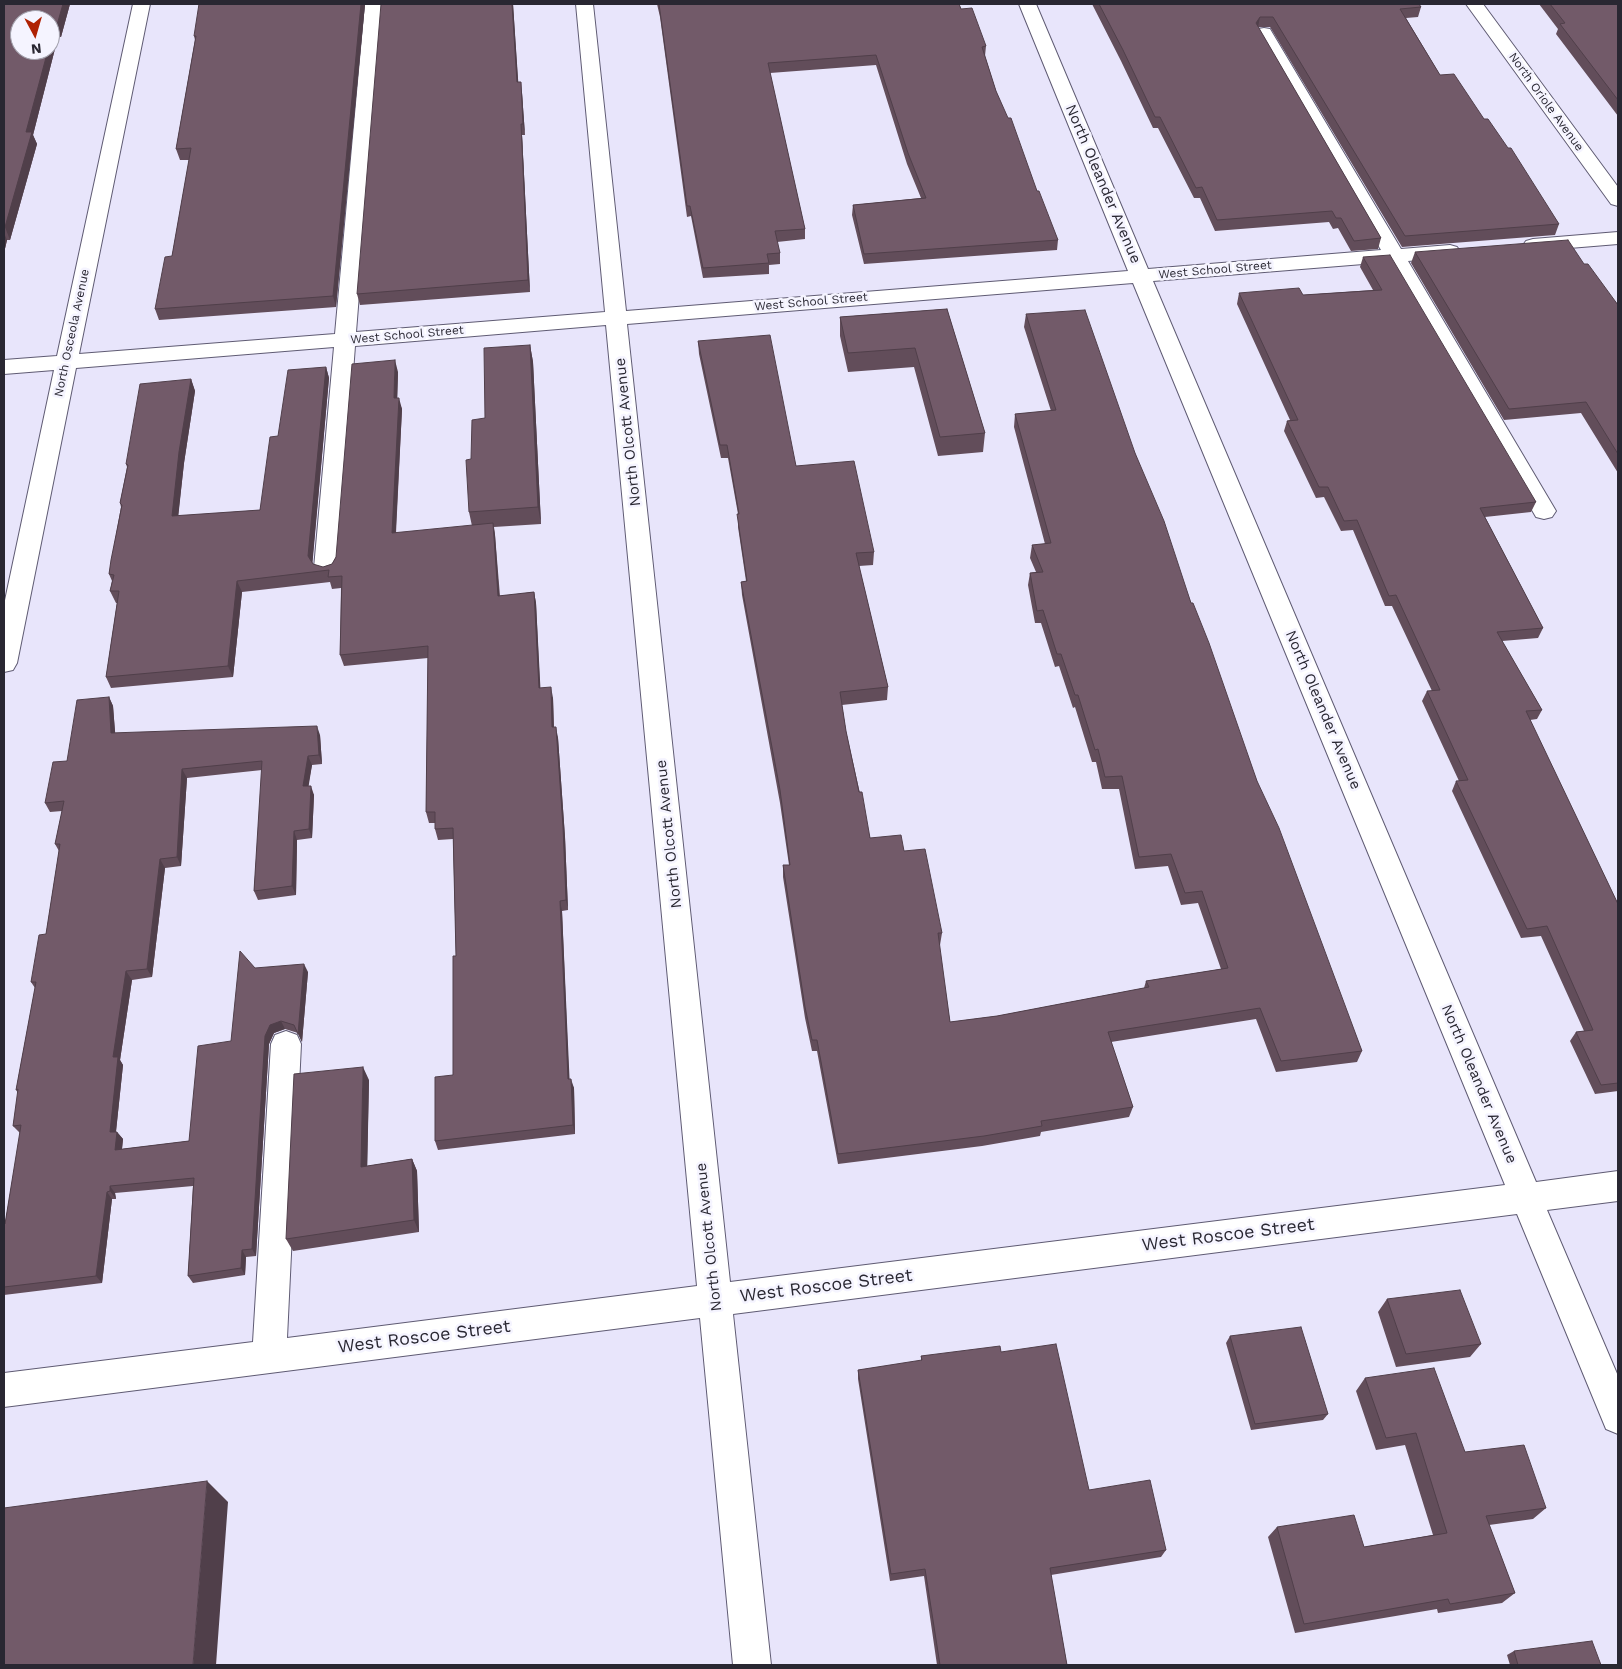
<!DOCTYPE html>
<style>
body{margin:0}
#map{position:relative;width:1622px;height:1669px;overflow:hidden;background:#e8e5fb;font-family:"Work Sans",sans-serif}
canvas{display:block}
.frame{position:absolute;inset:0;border:5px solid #292732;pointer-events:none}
.north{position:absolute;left:10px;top:10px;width:50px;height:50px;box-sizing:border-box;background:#f5f4ff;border:1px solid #a3a2ad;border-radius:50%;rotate:174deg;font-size:14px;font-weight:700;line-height:20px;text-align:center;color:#292732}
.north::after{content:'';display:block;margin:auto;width:18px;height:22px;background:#af2204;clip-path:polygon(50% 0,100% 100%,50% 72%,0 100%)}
</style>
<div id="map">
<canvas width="1622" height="1669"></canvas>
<div class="frame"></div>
<div class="north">N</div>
</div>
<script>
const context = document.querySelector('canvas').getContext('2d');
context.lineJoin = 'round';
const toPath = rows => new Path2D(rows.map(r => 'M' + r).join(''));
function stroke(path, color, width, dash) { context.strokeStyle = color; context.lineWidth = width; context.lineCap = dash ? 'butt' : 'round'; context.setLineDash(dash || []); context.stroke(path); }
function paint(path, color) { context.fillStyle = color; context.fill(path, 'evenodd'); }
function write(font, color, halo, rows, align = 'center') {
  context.font = font + ' "Work Sans",sans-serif'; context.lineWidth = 5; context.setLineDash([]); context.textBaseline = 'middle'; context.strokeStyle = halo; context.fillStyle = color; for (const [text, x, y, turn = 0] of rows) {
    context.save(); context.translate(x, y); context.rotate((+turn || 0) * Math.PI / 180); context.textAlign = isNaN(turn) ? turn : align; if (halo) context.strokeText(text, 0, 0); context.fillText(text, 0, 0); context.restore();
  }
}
const minor = toPath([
 [133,4,150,4,79,354,335,334,365,4,382,4,356,332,605,312,576,4,593,4,626,311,1128,271,1019,4,1036,4,1148,269,1381,250,1255,33,1258,29,1264,28,1270,29,1401,249,1450,245,1457,247,1460,251,1457,255,1450,257,1408,261,1556,511,1552,517,1544,519,1536,517,1388,262,1153,281,1536,1182,1618,1171,1618,1201,1547,1210,1618,1376,1618,1434,1606,1429,1517,1214,733,1314,771,1665,733,1665,700,1318,4,1407,4,1373,253,1342,271,1044,275,1035,286,1031,297,1035,301,1044,287,1338,697,1286,606,325,355,346,338,568,335,574,326,577,317,574,314,568,334,347,76,368,17,663,13,670,4,672,4,605,54,370,4,374,4,360,57,356,133,4],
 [1133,283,1505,1185,730,1282,627,324,1133,283],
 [1466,4,1483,4,1618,187,1618,206,1611,204,1466,4],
 [1618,232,1618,244,1533,251,1526,249,1523,245,1526,241,1533,239,1618,232]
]);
stroke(minor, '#5f5b73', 2);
paint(minor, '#fff');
paint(toPath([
 [4,4,70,4,61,37,58,37,33,135,37,144,10,240,7,240,4,253],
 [365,4,336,307,159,320,155,309,172,256,189,160,180,160,176,149,195,40,194,36],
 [513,4,518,82,522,93,525,135,522,135,530,292,360,305,357,294],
 [657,4,959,4,961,9,986,46,985,56,996,91,1037,191,1058,240,1057,250,864,264,852,215,853,205,921,198,907,164,876,65,770,73,805,229,805,239,777,242,780,253,780,264,769,265,769,274,703,278,691,216,687,217,660,17],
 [1092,4,1419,4,1421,7,1418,17,1406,18,1440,75,1484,119,1559,224,1555,235,1402,247,1270,27,1258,27,1381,238,1378,249,1351,251,1338,228,1333,229,1329,222,1215,231,1200,198,1194,198,1158,128,1153,128,1121,61],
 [1539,4,1618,4,1618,116,1556,34,1558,29],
 [1415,252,1584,264,1618,305,1618,473,1581,413,1504,420,1411,263],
 [1363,257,1536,502,1531,512,1485,517,1543,628,1538,638,1502,641,1542,710,1537,719,1530,720,1618,904,1618,1091,1595,1094,1570,1041,1576,1032,1584,1031,1541,936,1521,938,1452,791,1456,781,1459,781,1422,701,1427,691,1432,691,1392,606,1385,606,1353,530,1341,531,1324,497,1316,498,1284,431,1287,421,1290,420,1237,304,1239,293,1303,295,1373,290,1360,267],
 [947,309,985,433,983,452,938,456,914,367,848,372,840,336,840,317],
 [1026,314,1135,453,1257,781,1362,1051,1357,1062,1276,1072,1256,1019,1111,1042,1133,1107,1129,1117,1041,1132,1040,1136,982,1146,838,1164,817,1051,812,1051,805,1018,783,877,783,865,789,865,780,803,742,595,741,582,746,581,738,527,738,514,728,458,721,458,699,354,698,341,796,466,874,552,873,565,859,566,888,687,887,700,842,705,846,731,870,838,904,851,942,933,940,945,939,945,950,1022,997,1016,1144,988,1146,981,1221,969,1198,903,1181,905,1168,866,1135,869,1119,789,1102,789,1096,762,1092,762,1075,707,1073,708,1059,666,1055,667,1041,623,1035,623,1028,585,1030,573,1036,572,1030,558,1032,545,1045,544,1014,427,1015,414,1051,411,1024,327],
 [530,345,533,362,541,524,494,527,495,535,500,596,534,592,536,603,540,688,553,698,554,727,558,738,565,837,568,910,562,911,569,1079,574,1088,575,1134,438,1150,435,1141,453,1075,456,956,453,839,438,840,435,829,435,823,429,823,426,812,428,658,344,666,340,655,341,588,332,589,330,582,242,592,233,677,111,688,106,677,117,603,116,603,110,591,112,581,109,574,121,507,120,503,127,467,126,464,191,379,195,391,184,463,178,516,260,510,278,436,326,367,329,378,312,564,323,567,332,564,336,557,398,372,397,398,402,409,396,533,472,526,469,512,471,459,485,418],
 [109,697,113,706,115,733,320,735,322,764,312,765,308,786,314,795,312,838,297,840,296,895,258,900,254,891,262,770,187,778,181,866,165,868,152,977,132,980,120,1060,123,1065,116,1132,117,1132,123,1139,122,1149,189,1141,231,1041,255,968,308,972,302,1042,298,1033,285,1029,274,1033,269,1044,256,1256,246,1257,245,1275,193,1283,188,1276,193,1186,115,1193,116,1199,112,1199,102,1283,4,1295,4,1224,5,1224,20,1133,13,1126,18,1093,16,1090,35,988,31,982,46,934,59,851,55,844,62,811,50,812,45,803,67,761],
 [369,1080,367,1166,412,1159,417,1171,419,1232,293,1251,286,1239],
 [1387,1299,1481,1344,1470,1357,1396,1367,1378,1312],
 [1230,1336,1328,1414,1323,1420,1251,1430,1226,1343],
 [1001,1352,1089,1490,1166,1550,1161,1557,1051,1575,1067,1665,937,1665,924,1576,890,1581,858,1379,858,1370,921,1361,921,1356],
 [1365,1378,1465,1452,1546,1508,1533,1519,1489,1525,1515,1593,1502,1603,1438,1613,1437,1609,1295,1633,1268,1537,1277,1527,1364,1547,1433,1535,1405,1445,1376,1450,1356,1391],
 [1514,1651,1601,1665,1510,1665,1507,1655]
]), '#624d5a');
paint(toPath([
 [63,4,70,4,61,37,57,25],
 [361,4,365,4,336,307,333,296],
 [512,4,513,4,519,93,517,82],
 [1260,17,1258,27,1256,23],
 [54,25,58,37,33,135,37,144,10,240,5,227,26,132,48,50,50,50,50,41],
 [521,82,522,93,525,135,523,124],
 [521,124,522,135,530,292,528,280],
 [4,233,7,240,4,253],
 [530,345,533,362,541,524,538,507],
 [395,360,398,372,397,409,394,398],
 [326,367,329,378,312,568,308,556],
 [191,379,195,391,184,463,177,528,172,516,179,452],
 [399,398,402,409,395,545,392,533],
 [493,523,495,535,500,607,498,596],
 [237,581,242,592,233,677,228,666],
 [534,592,536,603,541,699,539,688],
 [551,687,553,698,554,738,552,727],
 [109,697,113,706,116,743,111,733],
 [317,726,320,735,322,764,319,755],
 [556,727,558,738,565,837,568,910,566,900],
 [308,756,312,765,307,796,303,786],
 [182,769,187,778,181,866,177,857],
 [311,786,314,795,312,838,309,829],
 [294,831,297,840,296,895,292,886],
 [160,859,165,868,152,977,147,969],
 [560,901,562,911,570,1089,568,1079],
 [304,964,308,972,302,1042,298,1034],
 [126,971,132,980,120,1060,123,1065,115,1140,110,1132,113,1057],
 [281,1021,285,1029,274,1033,269,1044,256,1256,252,1249,265,1036,270,1025],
 [363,1067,369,1080,367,1179,361,1167],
 [571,1079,574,1088,575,1134,573,1125],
 [117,1132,123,1139,121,1158,115,1150],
 [412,1159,417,1171,419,1232,414,1220],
 [110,1186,115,1193,116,1199,110,1191],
 [107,1192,112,1199,102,1283,96,1276],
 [242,1250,246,1257,245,1275,241,1268],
 [207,1481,228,1502,216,1665,193,1665]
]), '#503f4a');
const building = toPath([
 [4,4,63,4,57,25,54,25,50,41,50,20,20,20,20,50,48,50,26,132,32,132,5,227,4,227,4,4],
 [199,4,361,4,333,296,155,309,165,257,172,256,191,148,176,149,196,36,194,36,199,4],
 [381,4,512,4,517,82,521,82,523,124,521,124,528,280,357,294,381,4],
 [659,4,959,4,961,9,972,8,986,46,982,47,996,91,1008,118,1011,118,1037,191,1039,191,1058,240,864,254,853,205,926,198,908,153,876,55,768,63,805,229,775,231,780,253,767,254,769,263,703,268,690,206,687,206,659,4],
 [1099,4,1419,4,1421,7,1400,9,1440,75,1454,74,1484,119,1488,119,1508,148,1511,148,1559,224,1405,236,1273,17,1260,17,1256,23,1381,238,1354,241,1341,218,1336,218,1332,211,1217,220,1202,187,1196,188,1160,117,1155,117,1123,50,1099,4],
 [1550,4,1618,4,1618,100,1560,24,1565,23,1550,4],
 [1568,240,1584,264,1588,264,1618,305,1618,454,1586,402,1509,409,1415,252,1568,240],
 [1390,255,1536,502,1480,508,1543,628,1497,632,1542,710,1526,711,1618,904,1618,1083,1601,1085,1576,1032,1593,1030,1547,926,1527,929,1456,781,1468,780,1427,691,1440,690,1396,595,1389,596,1357,520,1344,521,1328,487,1319,487,1287,421,1298,420,1239,293,1299,288,1303,295,1382,290,1363,257,1390,255],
 [947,309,985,433,940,437,915,348,848,353,840,317,947,309],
 [1085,310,1135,453,1164,521,1191,603,1193,603,1209,643,1257,781,1279,828,1362,1051,1281,1061,1260,1008,1108,1032,1133,1107,1041,1121,1042,1126,984,1136,838,1154,817,1040,812,1040,805,1007,783,865,790,865,780,790,741,582,747,581,737,514,739,514,727,445,720,445,698,341,770,335,796,466,854,461,874,552,856,553,888,687,840,692,846,731,859,792,862,792,870,838,901,835,904,851,925,849,942,933,938,933,950,1022,997,1016,1149,987,1146,981,1228,968,1202,891,1185,893,1171,854,1139,857,1122,776,1105,777,1098,749,1095,750,1078,695,1075,695,1061,654,1057,654,1043,610,1037,611,1030,573,1043,572,1032,545,1051,543,1015,414,1056,410,1026,314,1085,310],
 [530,345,538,507,469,512,466,460,471,459,472,420,485,418,484,348,530,345],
 [395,360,394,398,399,398,392,533,493,523,498,596,534,592,539,688,551,687,552,727,556,727,563,826,566,900,560,901,568,1079,571,1079,573,1125,435,1141,435,1077,453,1075,453,956,456,956,453,828,435,829,435,812,426,812,428,646,340,655,342,576,328,577,329,570,237,581,228,666,106,677,119,591,110,591,114,575,109,574,111,560,122,505,120,503,128,465,126,464,140,384,191,379,179,452,172,516,260,510,270,437,278,436,288,370,326,367,308,556,313,564,323,567,332,564,336,557,352,364,395,360],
 [109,697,111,733,317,726,319,755,308,756,303,786,311,786,309,829,294,831,292,886,254,891,262,761,182,769,177,857,160,859,147,969,126,971,113,1057,118,1057,110,1132,117,1132,115,1150,189,1141,198,1046,231,1041,240,951,255,968,304,964,298,1034,294,1025,281,1021,270,1025,265,1036,252,1249,242,1250,241,1268,188,1276,194,1178,110,1186,110,1191,107,1192,96,1276,4,1287,4,1224,5,1224,21,1125,13,1126,18,1089,16,1090,36,982,31,982,39,935,46,934,60,844,55,844,64,801,45,803,53,762,67,761,77,700,109,697],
 [363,1067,361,1167,412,1159,414,1220,286,1239,294,1074,363,1067],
 [1460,1290,1481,1344,1406,1354,1387,1299,1460,1290],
 [1301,1327,1328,1414,1255,1424,1230,1336,1301,1327],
 [1056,1344,1089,1490,1150,1480,1166,1550,1050,1568,1067,1665,940,1665,925,1569,891,1574,858,1370,922,1360,921,1356,1000,1346,1001,1352,1056,1344],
 [1434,1368,1465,1452,1524,1445,1546,1508,1486,1516,1515,1593,1450,1604,1448,1599,1304,1624,1277,1527,1354,1515,1364,1547,1447,1533,1416,1433,1386,1438,1365,1378,1434,1368],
 [207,1481,193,1665,4,1665,4,1508,207,1481],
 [1592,1641,1601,1665,1518,1665,1514,1651,1592,1641]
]);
paint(building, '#725a69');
stroke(building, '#503f4a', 1);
write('12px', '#292732', '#f5f4ff', [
 ["North Oriole Avenue",1546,102,54],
 ["West School Street",1215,270,-5],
 ["West School Street",811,302,-5],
 ["North Osceola Avenue",72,333,-78],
 ["West School Street",407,335,-5]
]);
write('15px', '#292732', '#f5f4ff', [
 ["North Oleander Avenue",1103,184,67],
 ["North Olcott Avenue",628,432,-96],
 ["North Oleander Avenue",1323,710,67],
 ["North Olcott Avenue",669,834,-96],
 ["North Oleander Avenue",1479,1084,67],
 ["North Olcott Avenue",709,1237,-96]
]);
write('18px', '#292732', '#f5f4ff', [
 ["West Roscoe Street",1228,1235,-7],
 ["West Roscoe Street",826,1286,-7],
 ["West Roscoe Street",424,1337,-7]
]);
</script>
